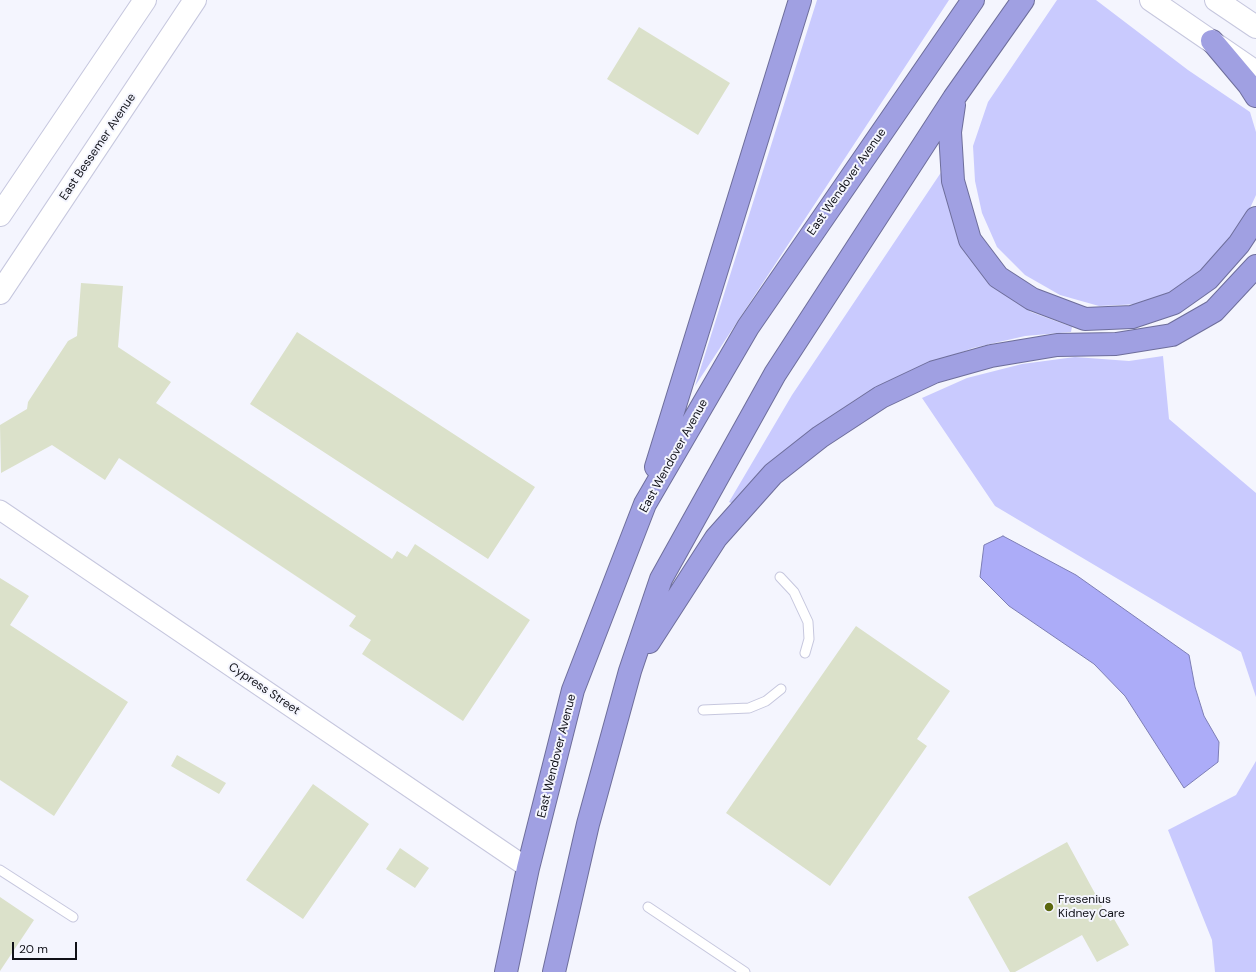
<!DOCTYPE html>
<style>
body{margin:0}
#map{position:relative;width:1256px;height:972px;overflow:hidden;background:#f4f5fe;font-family:"DM Sans",sans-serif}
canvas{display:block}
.scale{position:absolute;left:12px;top:942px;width:65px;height:18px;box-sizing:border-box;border:2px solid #101118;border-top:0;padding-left:5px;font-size:12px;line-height:14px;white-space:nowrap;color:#101118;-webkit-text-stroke:3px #f4f5fe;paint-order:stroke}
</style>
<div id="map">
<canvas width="1256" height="972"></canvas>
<div class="scale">20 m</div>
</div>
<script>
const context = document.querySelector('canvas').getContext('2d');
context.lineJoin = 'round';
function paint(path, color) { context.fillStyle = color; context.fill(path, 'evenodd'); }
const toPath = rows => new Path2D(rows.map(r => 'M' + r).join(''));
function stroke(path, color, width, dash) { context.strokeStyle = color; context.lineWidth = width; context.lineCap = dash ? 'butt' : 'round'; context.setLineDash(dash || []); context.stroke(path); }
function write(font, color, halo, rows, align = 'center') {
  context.font = font + ' "DM Sans",sans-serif'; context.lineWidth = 4; context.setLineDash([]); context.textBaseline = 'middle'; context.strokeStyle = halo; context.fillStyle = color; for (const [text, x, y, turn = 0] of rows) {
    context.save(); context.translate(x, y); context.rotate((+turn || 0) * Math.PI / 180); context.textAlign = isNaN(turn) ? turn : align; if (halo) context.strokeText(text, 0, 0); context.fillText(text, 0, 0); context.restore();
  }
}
paint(toPath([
 [817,0,949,0,695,386],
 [1057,0,1096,0,1188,70,1250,112,1256,132,1256,195,1246,217,1208,270,1177,290,1139,304,1099,306,1060,295,1025,275,997,247,982,213,975,181,973,146,988,102],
 [946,165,998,288,1031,312,1072,327,1071,332,1025,336,973,348,915,369,861,396,812,429,735,505,729,502,792,395],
 [1163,356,1169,419,1256,493,1256,697,1241,652,995,506,922,398,967,378,1022,364,1075,357,1129,361],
 [1256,761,1256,972,1215,972,1212,940,1168,830,1236,795]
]), '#c9cafe');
const water = toPath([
 [1003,536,1076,575,1189,655,1195,687,1204,716,1219,742,1218,762,1184,788,1125,696,1094,664,1009,606,980,577,984,545,1003,536]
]);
paint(water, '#acacf8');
stroke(water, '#7d7eb5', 1);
paint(toPath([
 [639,27,730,83,698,135,607,79],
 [81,283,123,286,118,347,171,382,156,403,392,559,397,551,407,557,415,544,530,620,463,721,362,654,371,640,349,626,356,616,119,458,105,480,52,445,1,473,0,425,27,409,28,402,68,341,77,336],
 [297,332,535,487,488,559,250,404],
 [0,578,29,596,10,625,128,702,54,816,0,780],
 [856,626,950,691,917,739,927,746,830,886,726,813],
 [177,755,226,783,219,794,171,766],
 [313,784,369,824,303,919,246,880],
 [1067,842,1110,921,1114,919,1129,945,1097,962,1082,935,1015,972,1010,972,968,897],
 [400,848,429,868,415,888,386,869],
 [0,897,34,920,0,971]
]), '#dbe1ca');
const lane = toPath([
 [780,577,794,592,808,622,809,639,805,653],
 [703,710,749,708,766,701,781,689],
 [0,870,73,917],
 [648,907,745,972]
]);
const street = toPath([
 [0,510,528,868]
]);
const secondary = toPath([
 [1151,0,1256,72],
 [1216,0,1256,27],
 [0,215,145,0],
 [0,293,195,0]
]);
const highway = toPath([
 [1212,41,1249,85,1256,96],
 [954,105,950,132,953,181,970,240,998,277,1032,299,1085,319,1132,317,1174,303,1208,279,1239,244,1256,218],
 [656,467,800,0],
 [649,642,716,538,773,474,820,437,881,397,934,372,991,356,1057,345,1116,344,1172,335,1214,311,1256,266],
 [506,972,528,868,573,690,645,504,748,327,973,0],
 [554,972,588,824,630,671,661,579,775,374,954,98,1023,0]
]);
stroke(lane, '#c6c7de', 11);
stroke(street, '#c6c7de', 21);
stroke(secondary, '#c6c7de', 24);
stroke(highway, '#6e6e9b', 24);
stroke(lane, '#fff', 9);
stroke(street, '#fff', 19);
stroke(secondary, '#fff', 22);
stroke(highway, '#a0a0e2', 22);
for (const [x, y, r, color] of [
 [1049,907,5,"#5b680f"]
]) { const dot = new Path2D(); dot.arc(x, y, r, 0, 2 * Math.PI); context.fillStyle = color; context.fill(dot); stroke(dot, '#f4f5fe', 1.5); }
write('12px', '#101118', '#f4f5fe', [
 ["East Bessemer Avenue",98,147,-56],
 ["East Wendover Avenue",847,182,-55],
 ["East Wendover Avenue",674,456,-61],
 ["Cypress Street",264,689,34],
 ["East Wendover Avenue",557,756,-76]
]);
write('12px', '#101118', '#f4f5fe', [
 ["Fresenius",1058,900],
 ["Kidney Care",1058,914]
], 'left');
</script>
